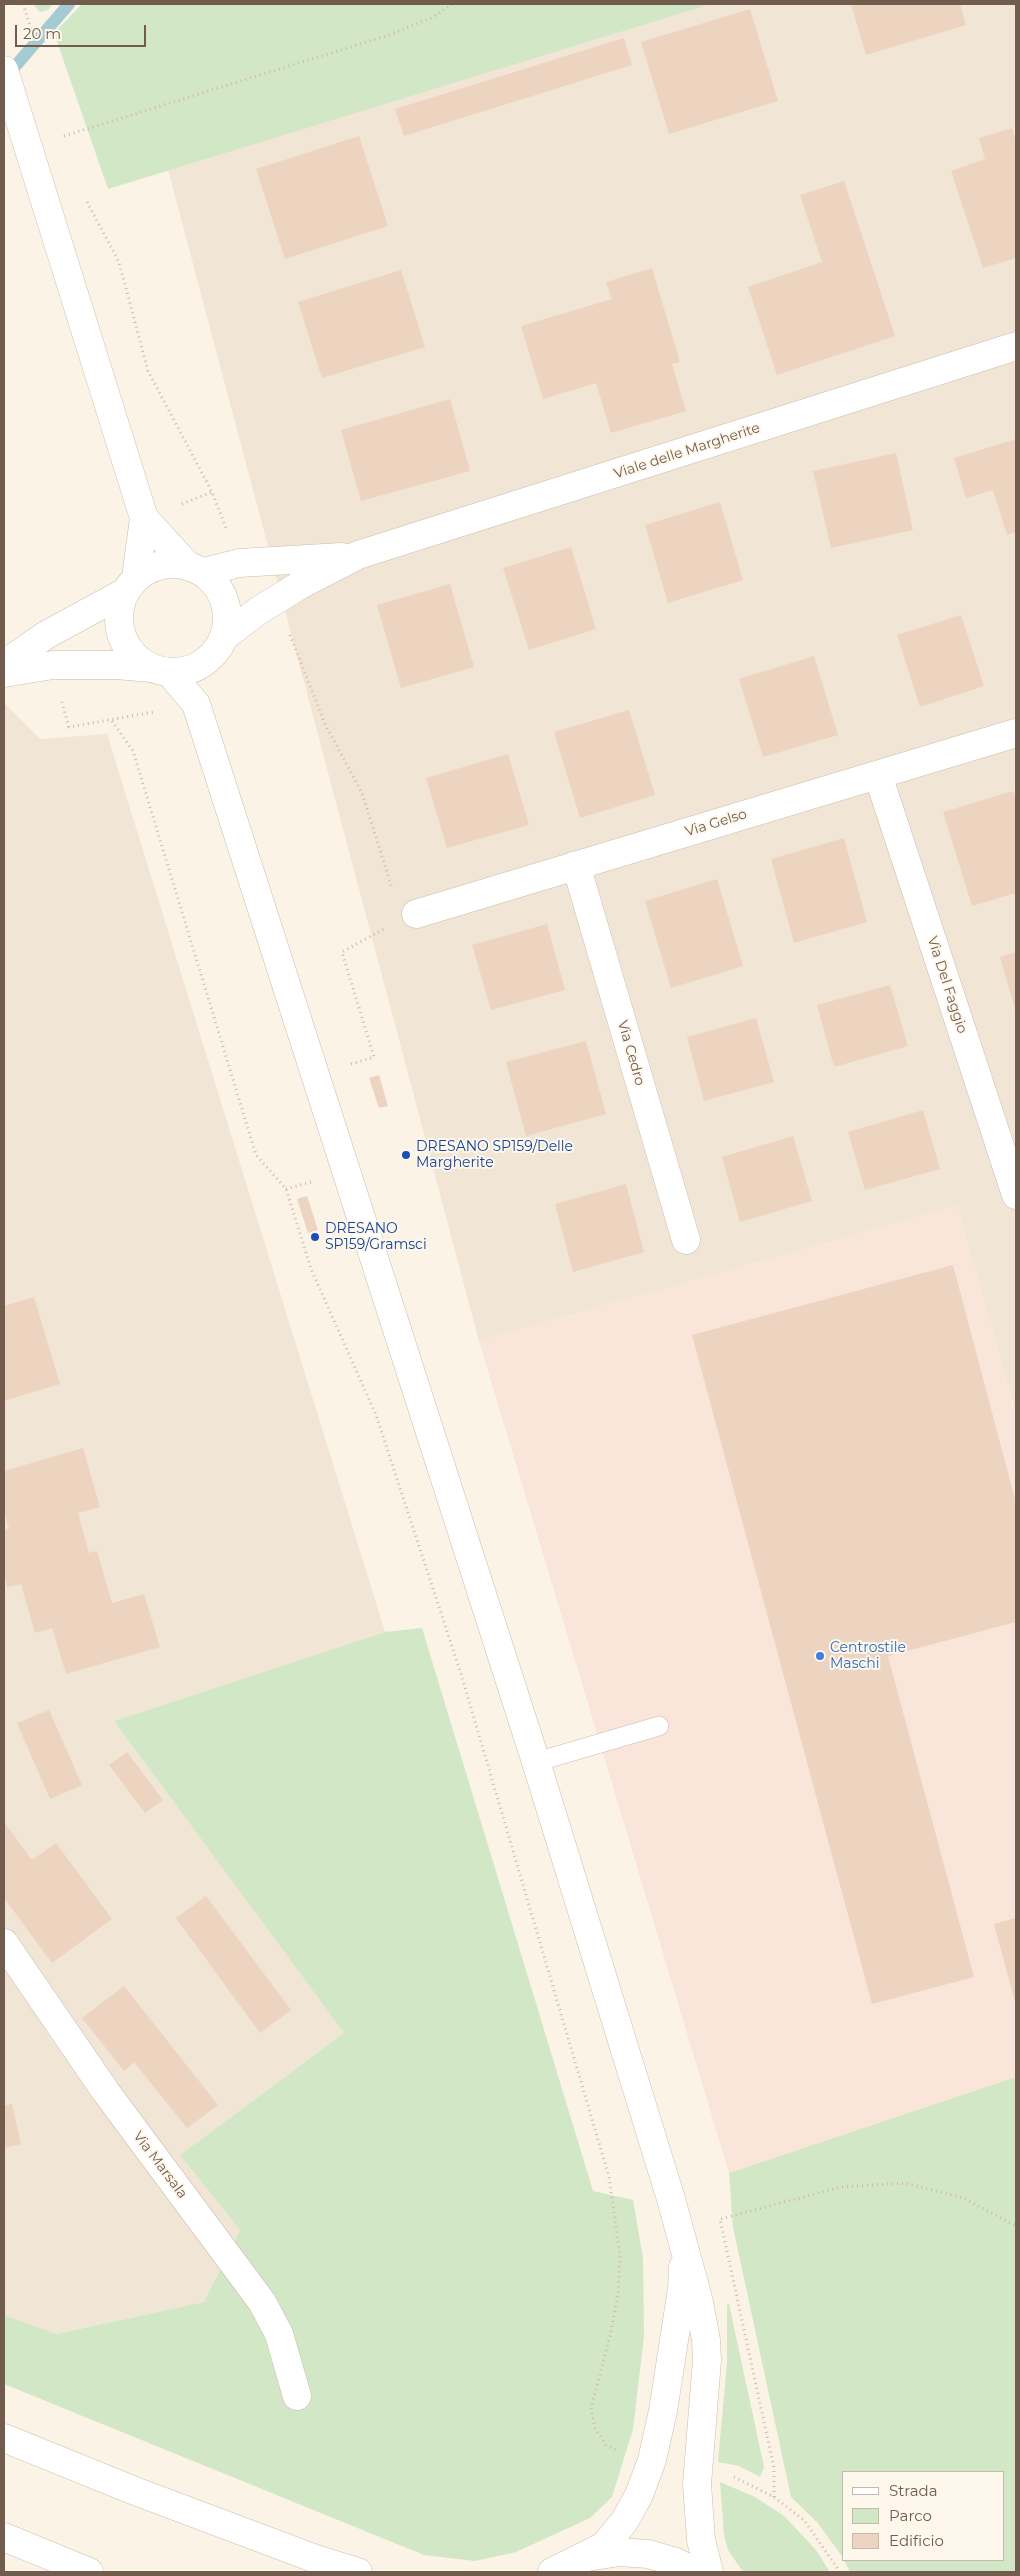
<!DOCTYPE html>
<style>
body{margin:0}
#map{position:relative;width:1020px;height:2576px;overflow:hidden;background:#faf3e6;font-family:Montserrat,sans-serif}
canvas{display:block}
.frame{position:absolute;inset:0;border:5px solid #715c4d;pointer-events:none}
.legend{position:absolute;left:842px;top:2471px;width:162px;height:90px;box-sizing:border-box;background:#fdf7ec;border:1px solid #c5b9ac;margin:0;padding:6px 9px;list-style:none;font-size:15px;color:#715c4d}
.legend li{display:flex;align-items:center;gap:10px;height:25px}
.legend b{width:25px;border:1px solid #c5b9ac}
.scale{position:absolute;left:15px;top:25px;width:131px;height:22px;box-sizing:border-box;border:2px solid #715c4d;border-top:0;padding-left:6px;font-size:15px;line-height:18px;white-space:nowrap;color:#715c4d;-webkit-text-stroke:4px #fdf7ec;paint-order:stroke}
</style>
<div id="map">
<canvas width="1020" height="2576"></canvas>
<div class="frame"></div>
<ul class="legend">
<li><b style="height:6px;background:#fff"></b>Strada</li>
<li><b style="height:14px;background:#d2e7c6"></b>Parco</li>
<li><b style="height:14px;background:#edd4c0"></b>Edificio</li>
</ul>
<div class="scale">20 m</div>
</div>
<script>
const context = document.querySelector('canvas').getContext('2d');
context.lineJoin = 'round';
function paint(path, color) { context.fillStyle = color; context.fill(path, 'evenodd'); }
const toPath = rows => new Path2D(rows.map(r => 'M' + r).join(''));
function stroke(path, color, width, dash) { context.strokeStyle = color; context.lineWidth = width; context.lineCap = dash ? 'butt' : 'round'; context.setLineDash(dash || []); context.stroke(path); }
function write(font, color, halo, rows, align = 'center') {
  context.font = font + ' Montserrat,sans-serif'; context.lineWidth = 4; context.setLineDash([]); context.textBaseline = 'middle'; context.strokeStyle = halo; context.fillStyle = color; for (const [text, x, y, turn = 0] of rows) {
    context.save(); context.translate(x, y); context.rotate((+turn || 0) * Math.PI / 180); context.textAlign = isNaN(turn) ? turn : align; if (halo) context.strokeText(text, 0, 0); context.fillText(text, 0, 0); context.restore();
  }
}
paint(toPath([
 [124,4,1016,4,1016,1414,957,1206,479,1341],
 [4,703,40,739,107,734,385,1632,114,1721,344,2033,180,2155,240,2230,204,2302,55,2334,4,2315]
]), '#f1e6d5');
paint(toPath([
 [957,1206,1016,1414,1016,2077,729,2173,479,1341]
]), '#fae5db');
paint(toPath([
 [33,4,53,4,48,10,40,12],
 [82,4,711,4,108,189,54,33],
 [422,1628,593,2191,633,2200,643,2258,644,2336,633,2429,612,2497,590,2518,516,2552,475,2561,424,2555,4,2384,4,2315,56,2334,204,2302,240,2230,180,2155,344,2033,114,1721,385,1632],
 [1016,2077,1016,2572,850,2572,844,2560,1004,2560,1004,2472,844,2472,844,2559,817,2522,791,2497,733,2227,729,2173],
 [729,2304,764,2467,760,2477,739,2466,718,2462,727,2363,727,2305],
 [720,2482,755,2497,784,2516,816,2550,830,2572,743,2572,728,2550,724,2535]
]), '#d2e7c6');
stroke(toPath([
 [5,78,69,4]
]), '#a4cad3', 12);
paint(toPath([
 [851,4,960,4,966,25,866,55],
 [750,9,778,101,669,134,641,42],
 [624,38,632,65,404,136,395,109],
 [1012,128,1016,142,1016,258,983,268,951,171,985,159,979,138],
 [359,136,388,226,285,259,256,169],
 [844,181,895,336,777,375,748,287,822,262,800,195],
 [652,268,680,362,672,364,686,411,611,433,596,383,543,399,521,326,612,299,606,282],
 [401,270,425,347,322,378,298,302],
 [450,399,470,471,361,501,341,430],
 [1016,439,1016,532,1007,535,993,490,966,498,954,458],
 [896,453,913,530,831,548,813,471],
 [720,502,743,580,668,603,645,525],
 [571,547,596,629,529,650,503,568],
 [450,584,474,667,401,688,377,605],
 [961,615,984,686,920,707,897,635],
 [814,656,838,735,763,757,739,679],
 [629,710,655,795,580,818,554,732],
 [508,754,529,825,447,848,426,778],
 [1013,791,1016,801,1016,893,972,906,943,812],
 [844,838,867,922,794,943,771,859],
 [717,879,743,966,671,988,645,901],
 [547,924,565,990,491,1010,472,945],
 [1016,952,1016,1013,1000,957],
 [890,985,908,1046,834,1067,817,1005],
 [756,1018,774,1082,704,1101,687,1037],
 [586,1041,606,1114,526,1136,506,1062],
 [379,1075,388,1106,379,1108,369,1078],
 [923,1110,940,1169,865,1190,848,1132],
 [793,1136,812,1201,740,1222,722,1157],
 [626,1184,644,1252,573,1272,555,1204],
 [307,1196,318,1230,308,1233,297,1199],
 [953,1265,1016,1503,1016,1622,888,1656,974,1977,872,2004,692,1335],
 [34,1297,60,1384,4,1401,4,1306],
 [83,1448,100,1507,78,1513,89,1553,97,1551,112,1603,144,1594,160,1647,66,1674,52,1628,35,1633,21,1584,7,1587,4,1575,4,1530,9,1528,4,1511,4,1471],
 [49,1710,82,1785,50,1799,17,1723],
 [127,1752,163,1800,145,1813,109,1765],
 [4,1822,32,1860,56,1843,112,1919,52,1963,4,1898],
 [206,1896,291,2010,260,2033,176,1918],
 [1016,1918,1016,2006,994,1924],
 [124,1986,218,2105,187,2128,134,2062,124,2071,82,2018],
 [12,2104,21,2144,4,2148,4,2106]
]), '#edd4c0');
const lane = toPath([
 [536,1762,659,1726]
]);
const street = toPath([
 [204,572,239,563,342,557],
 [225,636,258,611,300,585,358,555,1016,346],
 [4,664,46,635,125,592],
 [4,673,53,665,116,665,152,668],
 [878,775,1016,1195],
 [576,865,686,1240],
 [416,914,1016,733],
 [4,1943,106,2092,262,2302,279,2334,297,2396],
 [4,2537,89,2572]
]);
const secondary = toPath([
 [4,70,144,518,187,565],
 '119 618a54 54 0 1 1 108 0a54 54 0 1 1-108 0Z',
 [136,578,144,518],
 [169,672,196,704,536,1762,671,2199,699,2302,706,2340,707,2360,697,2484,701,2540,709,2572],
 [4,2438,135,2491,316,2559,358,2572],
 [588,2557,619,2552,648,2554,676,2562,694,2572],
 [552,2572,604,2546,624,2522,639,2495,652,2460,663,2411,682,2289,683,2267]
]);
stroke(lane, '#cbbcad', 20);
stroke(street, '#cbbcad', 29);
stroke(secondary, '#cebcab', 29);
stroke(toPath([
 [23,4,38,51],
 [64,136,389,35,431,18,453,4],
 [87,202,119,262,148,371,212,492,226,528],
 [182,504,212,492],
 [290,635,325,724,362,793,392,888],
 [62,702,69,727,154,712],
 [112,721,133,751,256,1155,286,1189,311,1269,376,1415,461,1674,609,2177,620,2256,618,2295,610,2336,591,2408,595,2428,606,2445,616,2450],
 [351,1064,374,1057,342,952,384,929],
 [286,1189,311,1182],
 [734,2477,774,2497,804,2520,840,2572],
 [774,2497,774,2468,720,2219,841,2187,905,2183,963,2198,1016,2226]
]), '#d2b8a4', 3, [1, 4]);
stroke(lane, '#fff', 19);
stroke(street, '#fff', 28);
stroke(secondary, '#fff', 28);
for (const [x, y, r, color] of [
 [406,1155,5,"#1a4fb4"],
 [315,1237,5,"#1a4fb4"],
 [820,1656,5,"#3f7fe0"]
]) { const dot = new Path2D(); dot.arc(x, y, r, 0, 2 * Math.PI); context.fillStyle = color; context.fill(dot); stroke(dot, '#fdf7ec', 2); }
write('14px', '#715c4d', '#fdf7ec', [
 ["Viale delle Margherite",687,451,-18],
 ["Via Gelso",716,823,-17],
 ["Via Del Faggio",947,985,72],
 ["Via Cedro",631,1053,74],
 ["Via Marsala",160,2165,53]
]);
write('14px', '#164399', '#fdf7ec', [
 ["DRESANO SP159/Delle",416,1147],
 ["Margherite",416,1163],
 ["DRESANO",325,1229],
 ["SP159/Gramsci",325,1245]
], 'left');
write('14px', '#366cbe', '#fdf7ec', [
 ["Centrostile",830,1648],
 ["Maschi",830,1664]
], 'left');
</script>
